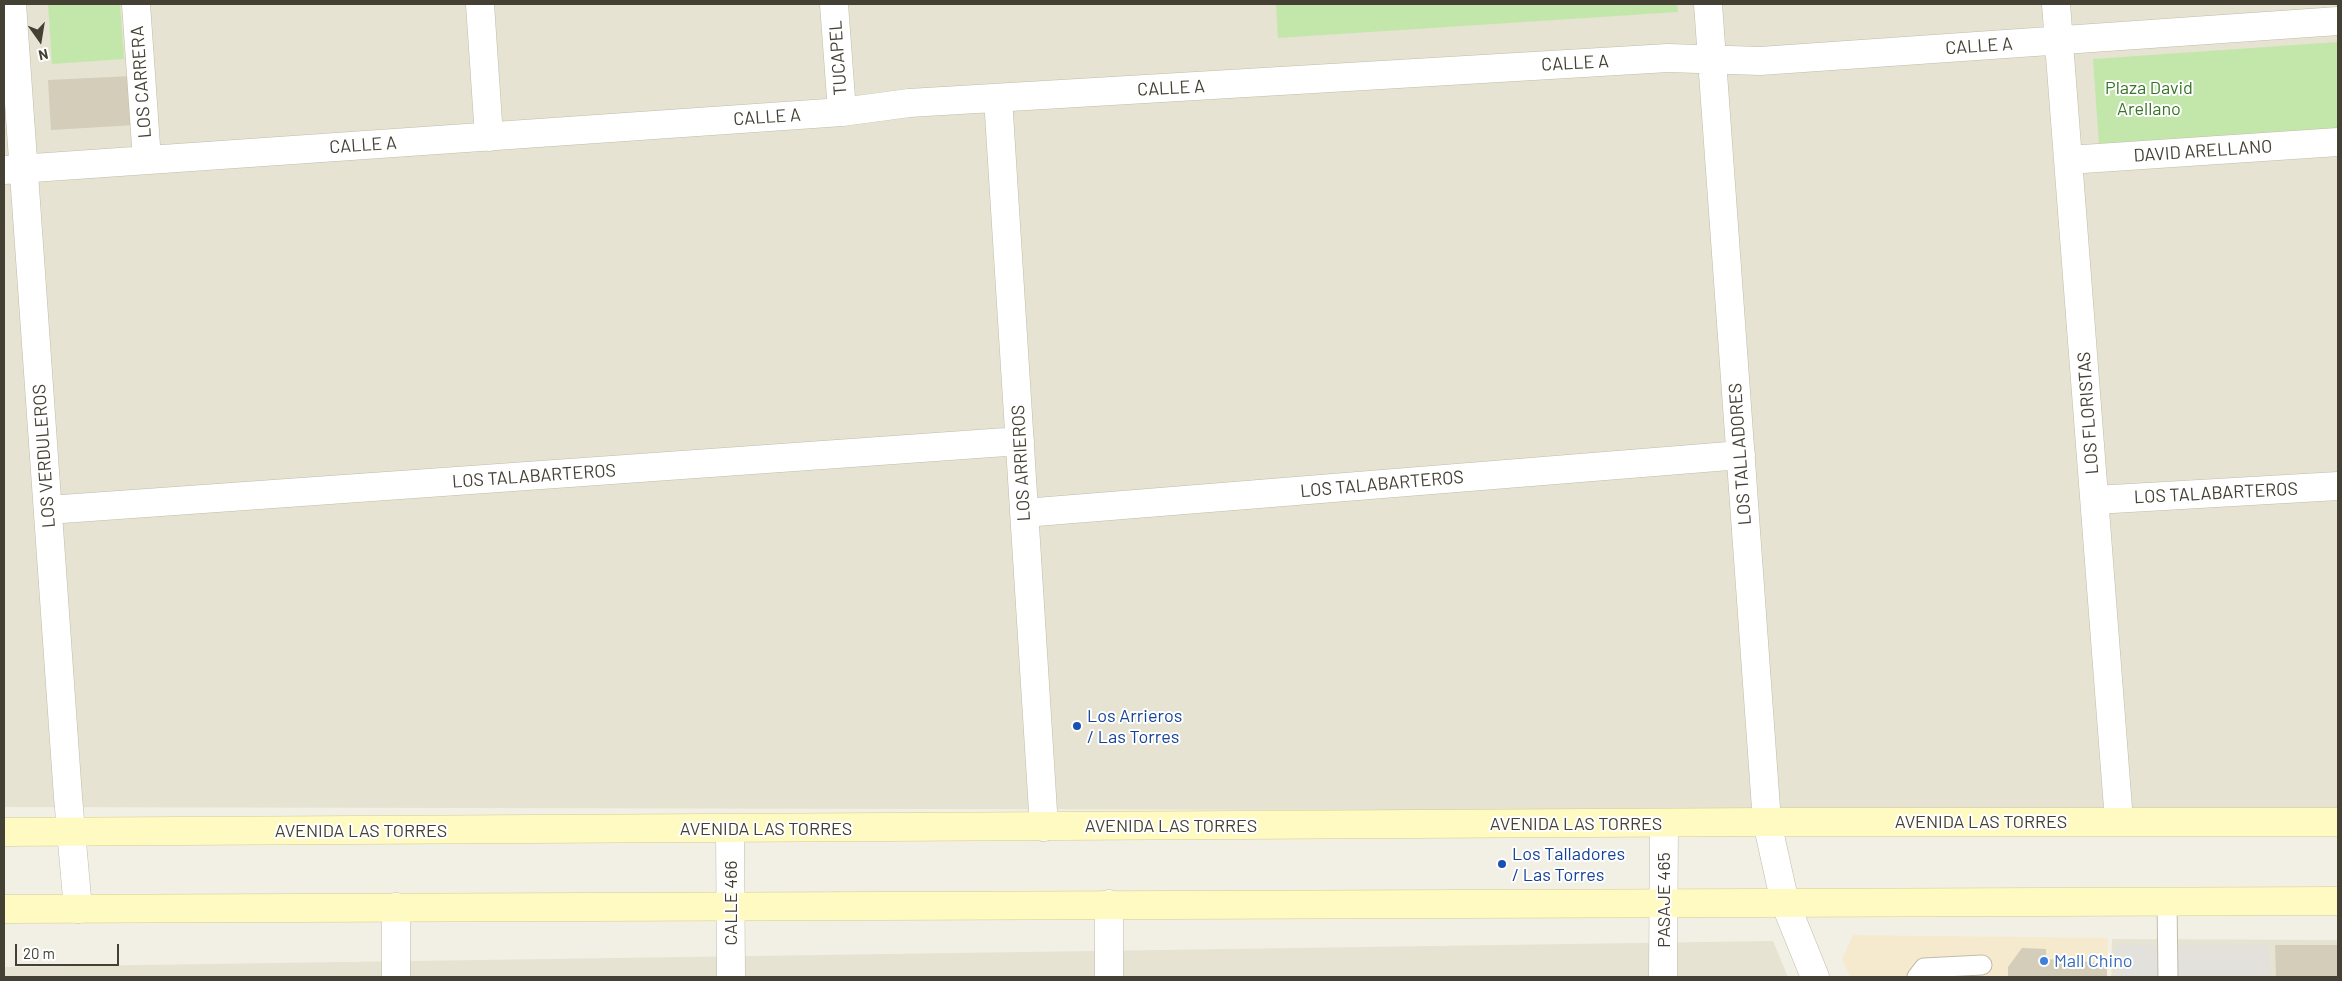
<!DOCTYPE html>
<style>
body{margin:0}
#map{position:relative;width:2342px;height:981px;overflow:hidden;background:#f2f0e4;font-family:Barlow,sans-serif}
canvas{display:block}
.frame{position:absolute;inset:0;border:5px solid #444034;pointer-events:none}
.north{position:absolute;left:15px;top:15px;width:50px;height:50px;-webkit-text-stroke:4px #fff;paint-order:stroke;rotate:167deg;font-size:14px;font-weight:700;line-height:20px;text-align:center;color:#444034}
.north::after{content:'';display:block;margin:auto;width:18px;height:22px;background:#444034;clip-path:polygon(50% 0,100% 100%,50% 72%,0 100%)}
.scale{position:absolute;left:15px;top:944px;width:104px;height:22px;box-sizing:border-box;border:2px solid #444034;border-top:0;padding-left:6px;font-size:15px;line-height:18px;white-space:nowrap;color:#444034;-webkit-text-stroke:4px #fff;paint-order:stroke}
</style>
<div id="map">
<canvas width="2342" height="981"></canvas>
<div class="frame"></div>
<div class="north">N</div>
<div class="scale">20 m</div>
</div>
<script>
const context = document.querySelector('canvas').getContext('2d');
context.lineJoin = 'round';
function paint(path, color) { context.fillStyle = color; context.fill(path, 'evenodd'); }
const toPath = rows => new Path2D(rows.map(r => 'M' + r).join(''));
function stroke(path, color, width, dash) { context.strokeStyle = color; context.lineWidth = width; context.lineCap = dash ? 'butt' : 'round'; context.setLineDash(dash || []); context.stroke(path); }
function write(font, color, halo, rows, align = 'center') {
  context.font = font + ' Barlow,sans-serif'; context.lineWidth = 4; context.setLineDash([]); context.textBaseline = 'middle'; context.strokeStyle = halo; context.fillStyle = color; for (const [text, x, y, turn = 0] of rows) {
    context.save(); context.translate(x, y); context.rotate((+turn || 0) * Math.PI / 180); context.textAlign = isNaN(turn) ? turn : align; if (halo) context.strokeText(text, 0, 0); context.fillText(text, 0, 0); context.restore();
  }
}
paint(toPath([
 [4,4,2338,4,2338,812,4,807],
 [2112,939,2338,940,2338,977,2111,977],
 [1773,941,1788,977,4,977,4,967]
]), '#e6e3d2');
paint(toPath([
 [1853,935,2108,938,2107,977,1850,977,1842,959]
]), '#f5eace');
paint(toPath([
 [48,4,120,4,124,59,52,64],
 [1276,4,1677,4,1678,12,1278,38],
 [2338,42,2338,128,2099,145,2093,59]
]), '#c3e7ab');
paint(toPath([
 [2115,945,2269,945,2271,977,2114,977]
]), '#e2e1dc');
paint(toPath([
 [132,76,135,125,51,130,48,80],
 [2275,945,2338,945,2338,977,2276,977],
 [2022,948,2046,949,2046,959,2107,963,2107,977,2008,977,2008,967]
]), '#d3cdb9');
const lane = toPath([
 [2167,901,2168,977],
 [1917,977,1924,968,1982,965]
]);
const street = toPath([
 [12,4,68,797,78,909],
 [136,4,147,160],
 [480,4,489,137],
 [834,4,842,112],
 [1708,4,1767,822,1785,903,1815,977],
 [2056,4,2119,821],
 [998,98,1044,827],
 [2068,160,2338,142],
 [4,170,842,112,909,103,1668,58,1760,61,2338,21],
 [2095,500,2338,486],
 [48,510,1020,441],
 [1024,513,1741,455],
 [730,829,731,977],
 [1109,904,1109,977],
 [396,907,396,977],
 [1663,977,1664,823]
]);
const secondary = toPath([
 [4,832,1767,822,2338,822],
 [4,909,2338,901]
]);
stroke(lane, '#c0bca9', 21);
stroke(street, '#c0bca9', 29);
stroke(secondary, '#d3cc93', 29);
stroke(lane, '#fff', 19);
stroke(street, '#fff', 28);
stroke(secondary, '#fffac1', 28);
for (const [x, y, r, color] of [
 [1077,726,5,"#1a4fb4"],
 [1502,864,5,"#1a4fb4"],
 [2044,961,5,"#3f7fe0"]
]) { const dot = new Path2D(); dot.arc(x, y, r, 0, 2 * Math.PI); context.fillStyle = color; context.fill(dot); stroke(dot, '#fff', 2); }
write('18px', '#444034', '#fff', [
 ["CALLE A",1979,46,-4],
 ["TUCAPEL",838,58,-94],
 ["CALLE A",1575,63,-3],
 ["LOS CARRERA",141,82,-94],
 ["CALLE A",1171,88,-3],
 ["CALLE A",767,117,-4],
 ["CALLE A",363,145,-4],
 ["DAVID ARELLANO",2203,151,-4],
 ["LOS FLORISTAS",2088,413,-94],
 ["LOS TALLADORES",1740,454,-94],
 ["LOS VERDULEROS",44,456,-94],
 ["LOS ARRIEROS",1021,463,-93],
 ["LOS TALABARTEROS",534,476,-4],
 ["LOS TALABARTEROS",1382,484,-5],
 ["LOS TALABARTEROS",2216,493,-3],
 ["AVENIDA LAS TORRES",1981,822],
 ["AVENIDA LAS TORRES",1576,824],
 ["AVENIDA LAS TORRES",1171,826],
 ["AVENIDA LAS TORRES",766,829],
 ["AVENIDA LAS TORRES",361,831],
 ["PASAJE 465",1664,900,-90],
 ["CALLE 466",731,903,-90]
]);
write('18px', '#387527', '#fff', [
 ["Plaza David",2149,88],
 ["Arellano",2149,109]
]);
write('18px', '#164399', '#fff', [
 ["Los Arrieros",1087,716],
 ["/ Las Torres",1087,737],
 ["Los Talladores",1512,854],
 ["/ Las Torres",1512,875]
], 'left');
write('18px', '#366cbe', '#fff', [
 ["Mall Chino",2054,961]
], 'left');
</script>
